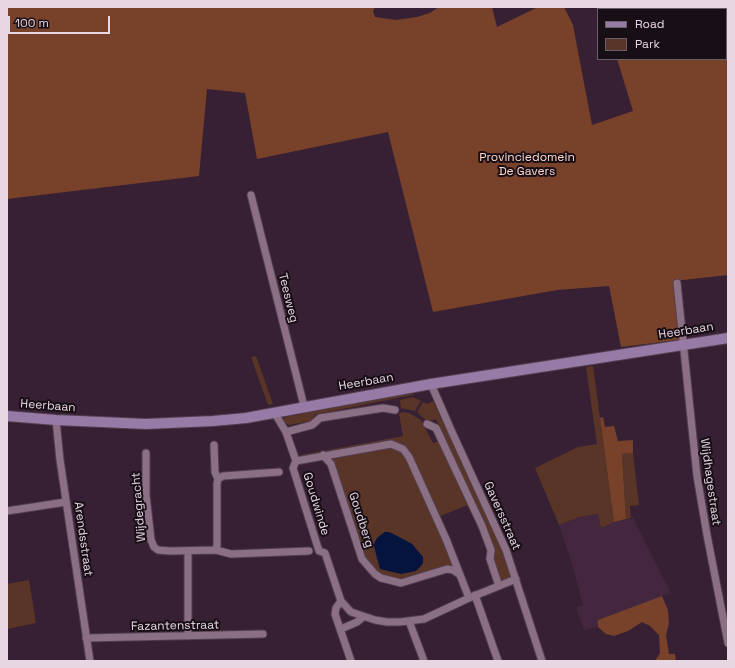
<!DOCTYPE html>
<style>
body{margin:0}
#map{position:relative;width:735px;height:668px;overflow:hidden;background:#372033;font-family:"Space Grotesk",sans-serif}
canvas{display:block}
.frame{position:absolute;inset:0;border:8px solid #e6d7e2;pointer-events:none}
.legend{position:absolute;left:597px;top:8px;width:130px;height:52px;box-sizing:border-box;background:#180e16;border:1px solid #6a5e68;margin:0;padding:5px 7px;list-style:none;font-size:12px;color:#e6d7e2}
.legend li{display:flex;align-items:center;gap:8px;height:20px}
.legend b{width:20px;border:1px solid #6a5e68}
.scale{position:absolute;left:8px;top:16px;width:102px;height:18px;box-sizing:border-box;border:2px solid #e6d7e2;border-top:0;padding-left:5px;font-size:12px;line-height:14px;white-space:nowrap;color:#e6d7e2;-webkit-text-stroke:3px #180e16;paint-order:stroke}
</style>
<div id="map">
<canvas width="735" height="668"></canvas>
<div class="frame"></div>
<ul class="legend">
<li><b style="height:5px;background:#977aa5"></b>Road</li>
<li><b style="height:11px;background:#593527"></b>Park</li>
</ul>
<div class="scale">100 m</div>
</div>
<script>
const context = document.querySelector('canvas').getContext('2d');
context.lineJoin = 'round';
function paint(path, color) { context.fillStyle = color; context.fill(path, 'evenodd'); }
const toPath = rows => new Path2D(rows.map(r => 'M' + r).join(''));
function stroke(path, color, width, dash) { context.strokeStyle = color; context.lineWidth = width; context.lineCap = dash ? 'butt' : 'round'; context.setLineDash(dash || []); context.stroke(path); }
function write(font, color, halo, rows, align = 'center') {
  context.font = font + ' "Space Grotesk",sans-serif'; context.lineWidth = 4; context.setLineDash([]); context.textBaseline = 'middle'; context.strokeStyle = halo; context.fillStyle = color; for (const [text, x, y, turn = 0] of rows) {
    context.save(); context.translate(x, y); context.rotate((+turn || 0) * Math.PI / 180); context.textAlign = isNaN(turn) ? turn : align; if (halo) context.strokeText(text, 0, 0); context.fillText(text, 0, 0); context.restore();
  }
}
paint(toPath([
 [599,514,601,527,614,522,633,518,671,593,598,620,598,627,584,630,576,607,583,605,571,560,559,525,579,517]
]), '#43273e');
paint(toPath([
 [256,356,273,404,268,405,251,357],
 [593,366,614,522,601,528,598,514,579,517,559,525,535,468,578,447,597,444,586,367],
 [413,392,414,394,412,395,318,414,315,415,311,421,289,425,283,422,283,419,286,417],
 [413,397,421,401,415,411,401,408,400,400],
 [433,401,505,556,510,573,509,578,506,580,503,580,499,577,480,515,436,419,428,422,417,412,423,402,427,404],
 [404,412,409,413,421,420,433,443,439,441,468,505,438,517,405,447,400,444,391,441,301,457,301,455,403,436,399,413],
 [388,447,401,450,406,457,439,529,454,568,397,581,379,575,365,557,335,466,329,457],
 [385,532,389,532,395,535,412,544,422,557,377,560,374,545,375,541,380,535],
 [633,453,639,505,630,506,631,518,626,519,622,454],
 [29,580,36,623,7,629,7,584]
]), '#593527');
paint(toPath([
 [7,7,375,7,373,11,375,17,396,20,417,17,430,13,439,7,492,7,497,27,538,7,564,7,573,25,592,125,633,111,617,59,726,59,726,9,602,9,602,7,728,7,728,275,674,281,679,323,680,337,678,340,621,347,609,286,557,290,433,312,388,132,257,159,245,93,207,89,199,176,7,199],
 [603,417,605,427,614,426,618,441,633,440,633,453,622,454,626,519,614,522,600,418],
 [662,596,668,610,669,623,666,635,669,654,675,654,676,661,655,661,660,653,659,635,650,626,642,622,628,631,614,636,606,634,598,627,598,620]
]), '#78412a');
paint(toPath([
 [385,532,389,532,395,535,412,544,423,557,423,563,421,566,416,571,401,574,380,569,374,545,377,538]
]), '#05143e');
const street = toPath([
 [251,195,304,406],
 [677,283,697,476,707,535,728,643],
 [431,384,451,430,506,550,542,661],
 [274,412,286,432,296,461,293,468,319,551,325,553,341,601,351,612,375,620,387,622,400,622,424,619,469,598,516,579],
 [56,420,60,460,90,661],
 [427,424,436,428,482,526,491,550,490,559,499,586],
 [286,432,312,425,320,418,383,408,395,410],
 [214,445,215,472,218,479],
 [146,453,146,495,151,540,154,547,158,550,170,551,216,550,231,554,309,551],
 [323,455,331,464,362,559,375,574,381,578,401,583,447,569,453,570,459,574],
 [296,461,391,444,403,449,409,457,446,539,469,598],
 [7,511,66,502],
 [216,550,217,545,217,484,218,479,223,476,279,472],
 [475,595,498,661],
 [341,601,336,608,335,614,351,661],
 [409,621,424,661],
 [341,629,357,622,363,617],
 [188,636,188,551],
 [86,638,263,634]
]);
const secondary = toPath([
 [7,416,56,420,146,424,213,421,246,418,431,384,728,338]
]);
stroke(street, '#523f4e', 9);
stroke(secondary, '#523f4e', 12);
stroke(street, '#8b7085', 7);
stroke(secondary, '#977aa5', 10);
write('12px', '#fcd7c9', '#180e16', [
 ["Provinciedomein",527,158],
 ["De Gavers",527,172]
]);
write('12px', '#e6d7e2', '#180e16', [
 ["Teesweg",288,298,76],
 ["Heerbaan",686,331,-9],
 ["Heerbaan",366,382,-10],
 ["Heerbaan",48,406,4],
 ["Wijdhagestraat",710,482,82],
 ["Goudwinde",316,504,73],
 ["Wijdegracht",139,507,-95],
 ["Gaversstraat",502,516,66],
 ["Goudberg",361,520,72],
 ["Arendsstraat",83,539,82],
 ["Fazantenstraat",175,626,-1]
]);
</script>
